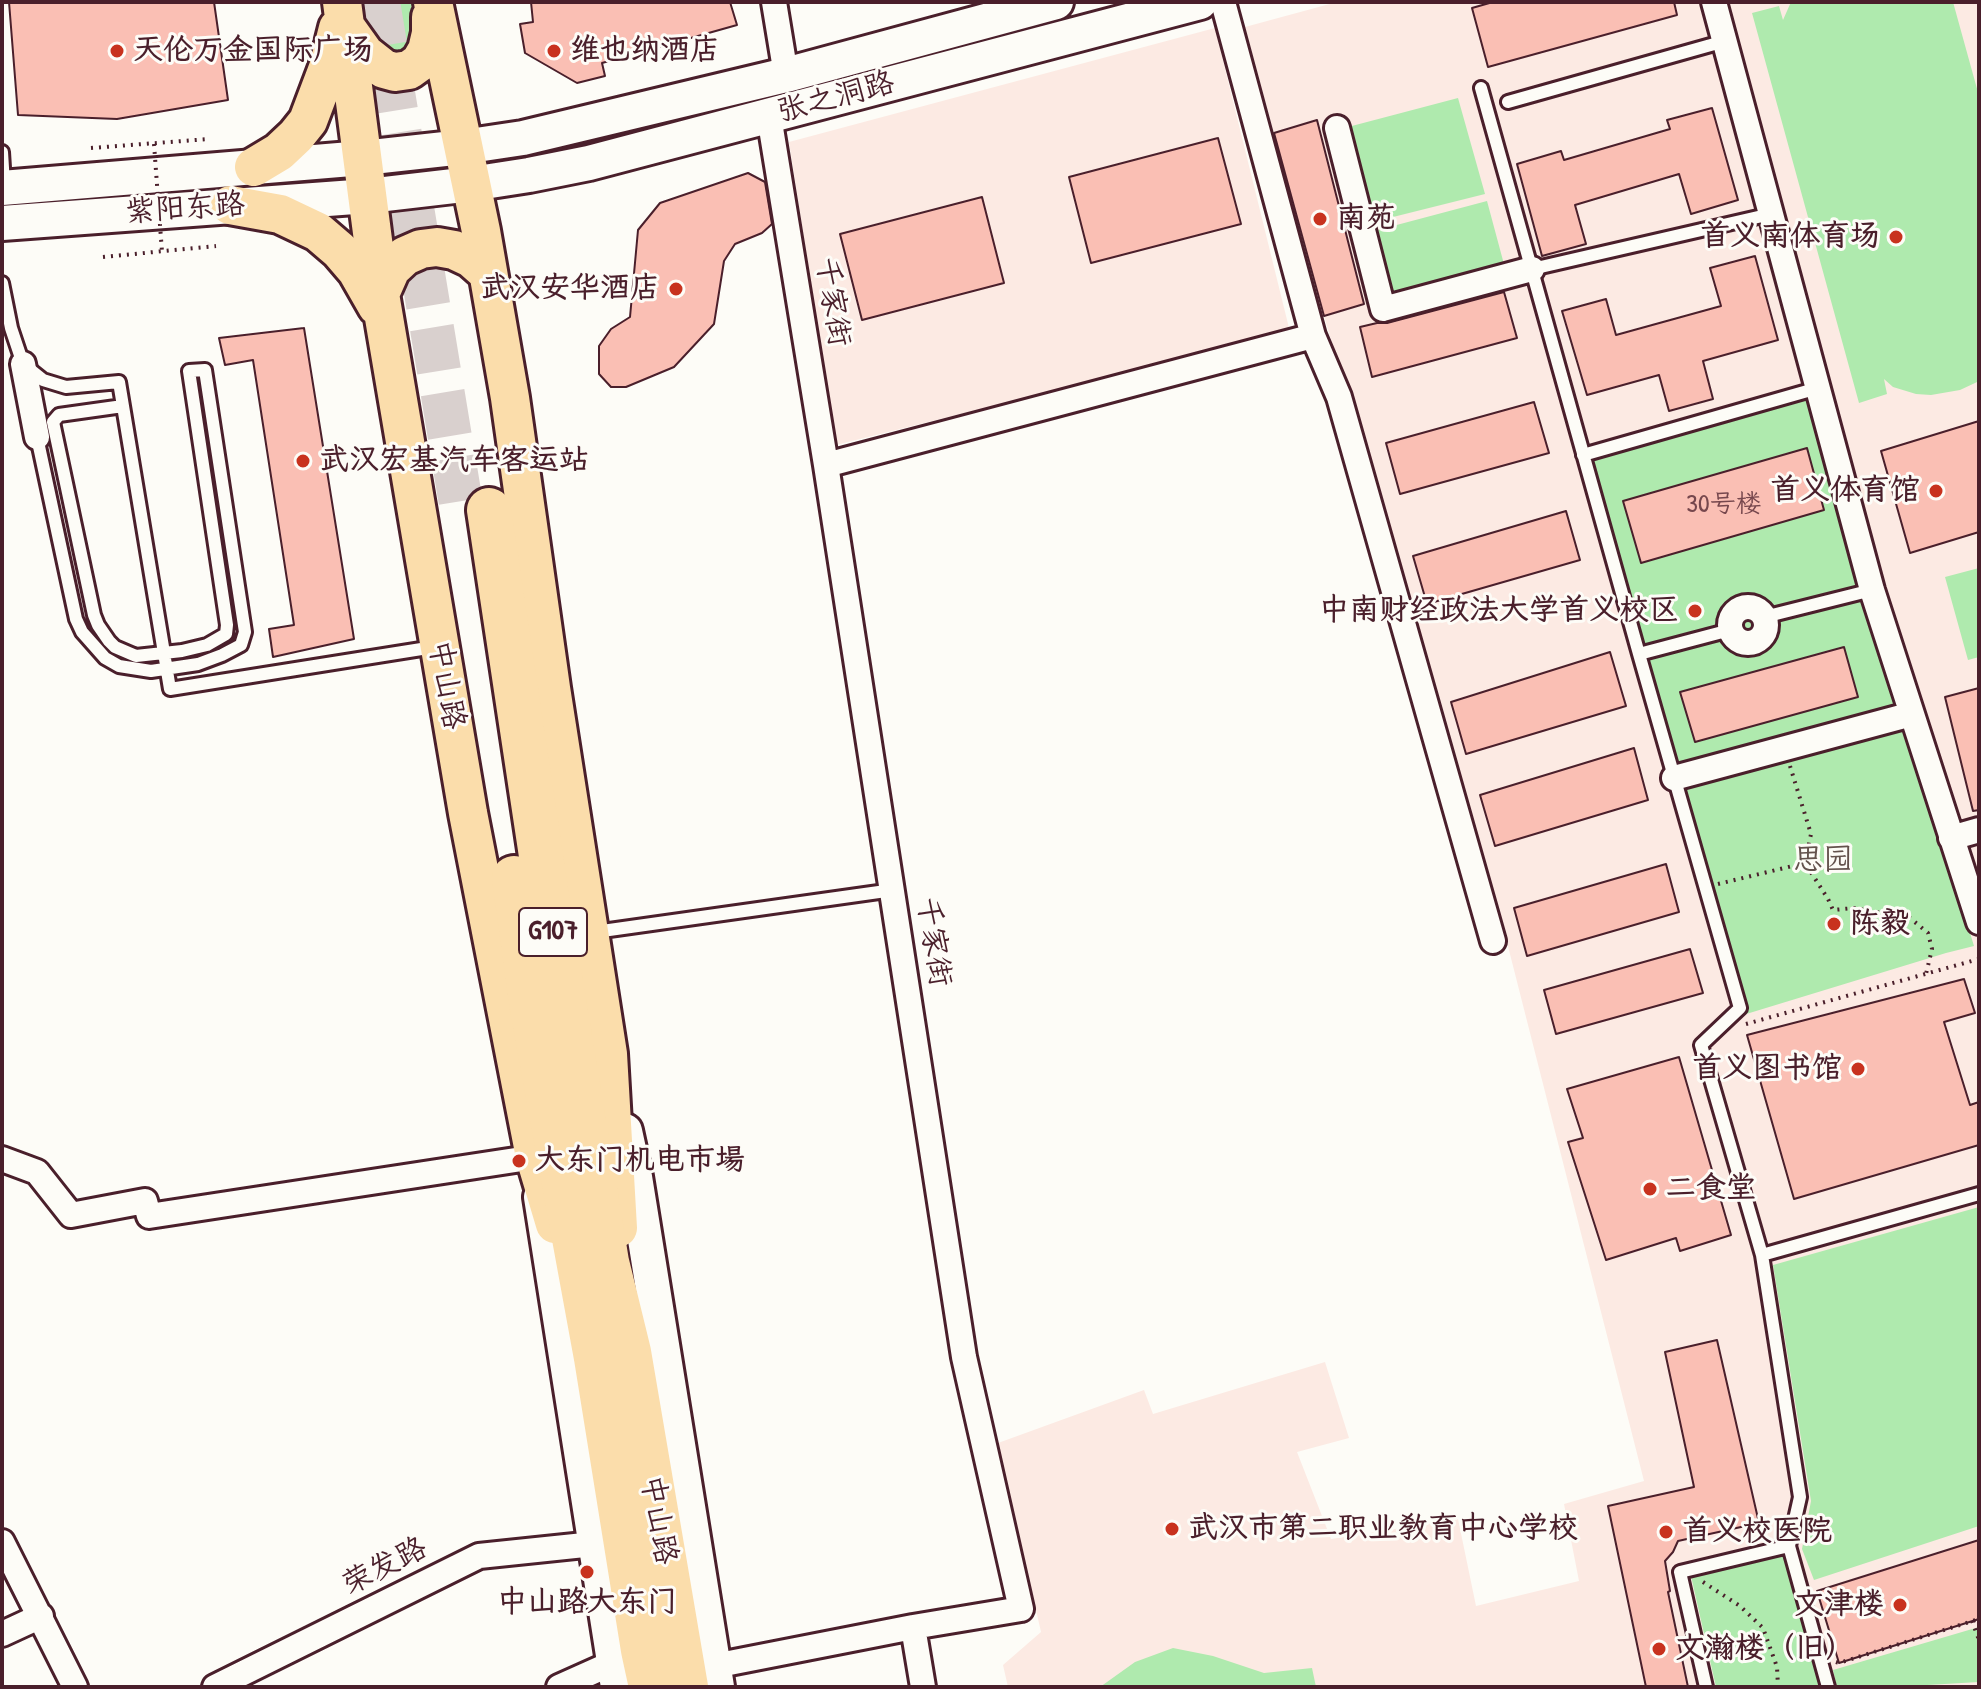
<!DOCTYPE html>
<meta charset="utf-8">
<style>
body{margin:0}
#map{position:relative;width:1981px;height:1689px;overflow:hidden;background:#fdfcf7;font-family:"Patrick Hand",sans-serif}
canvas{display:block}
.frame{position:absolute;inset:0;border:4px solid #4a1f2b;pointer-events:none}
</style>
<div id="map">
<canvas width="1981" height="1689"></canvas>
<div class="frame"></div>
</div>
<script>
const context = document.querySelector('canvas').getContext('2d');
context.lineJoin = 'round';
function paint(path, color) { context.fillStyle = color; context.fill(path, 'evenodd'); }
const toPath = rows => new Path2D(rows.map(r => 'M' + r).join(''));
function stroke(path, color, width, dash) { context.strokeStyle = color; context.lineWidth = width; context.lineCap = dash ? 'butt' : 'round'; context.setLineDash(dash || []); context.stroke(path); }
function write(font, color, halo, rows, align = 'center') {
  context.font = font + ' "Patrick Hand","LXGW WenKai TC",sans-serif'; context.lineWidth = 6; context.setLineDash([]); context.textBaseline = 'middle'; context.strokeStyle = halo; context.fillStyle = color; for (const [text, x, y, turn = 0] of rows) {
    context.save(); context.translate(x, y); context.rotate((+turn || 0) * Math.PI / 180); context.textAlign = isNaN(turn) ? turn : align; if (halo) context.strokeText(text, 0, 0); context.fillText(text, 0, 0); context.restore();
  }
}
paint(toPath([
 [1337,2,1979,2,1979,1687,1008,1687,1003,1665,1041,1632,998,1443,1144,1390,1153,1414,1325,1362,1349,1438,1297,1452,1331,1539,1458,1519,1476,1606,1579,1581,1564,1504,1644,1481,1498,907,1324,316,1245,27],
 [1215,28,1290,332,836,445,789,142]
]), '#fceae3');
paint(toPath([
 [374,2,414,2,420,42,411,60,383,51],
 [1791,2,1953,2,1979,96,1979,381,1975,383,1960,390,1931,395,1916,394,1893,387,1884,379,1887,394,1859,403,1752,13,1779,6,1783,20],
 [1458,98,1485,194,1373,222,1348,127],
 [1487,201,1505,268,1391,299,1374,231],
 [1807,396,1974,946,1946,953,1743,1015,1583,455],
 [1979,568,1979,657,1968,660,1945,577],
 [1979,1207,1979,1526,1814,1580,1802,1549,1811,1501,1773,1265],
 [1784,1555,1820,1687,1716,1687,1691,1576],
 [1979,1627,1979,1682,1893,1687,1837,1687,1833,1670],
 [1173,1648,1213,1656,1264,1673,1312,1668,1316,1687,1100,1687,1135,1662]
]), '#afeaae');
const building = toPath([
 [9,2,214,2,228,100,117,119,18,115,9,2],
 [531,2,730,2,737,25,602,63,605,76,577,83,525,53,520,24,533,22,531,2],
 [1493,2,1674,2,1677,15,1488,67,1472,8,1493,2],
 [1712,108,1738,200,1691,214,1679,174,1575,205,1586,244,1542,256,1517,164,1561,151,1564,160,1670,129,1667,120,1712,108],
 [1317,120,1364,304,1324,316,1274,133,1317,120],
 [1218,138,1241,224,1091,263,1069,177,1218,138],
 [748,173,765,182,772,224,762,233,735,244,724,261,714,324,674,367,626,387,611,387,599,374,599,346,611,329,630,317,638,230,660,203,748,173],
 [982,197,1004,283,862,320,840,234,982,197],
 [1755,256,1778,340,1703,361,1713,399,1669,411,1659,375,1587,395,1562,311,1606,299,1616,335,1721,306,1710,268,1755,256],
 [1504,292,1517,338,1372,377,1360,327,1377,323,1387,323,1504,292],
 [304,328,354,639,273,657,269,629,294,625,253,360,225,365,219,338,304,328],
 [1534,402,1549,453,1400,494,1386,443,1534,402],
 [1979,421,1979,532,1910,553,1881,451,1979,421],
 [1807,448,1824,510,1641,563,1623,501,1807,448],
 [1566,511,1580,560,1427,604,1413,556,1566,511],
 [1844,647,1858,697,1695,742,1680,692,1844,647],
 [1610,652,1626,706,1466,754,1451,702,1610,652],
 [1979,688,1979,810,1973,811,1945,697,1979,688],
 [1634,748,1648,800,1495,846,1480,795,1634,748],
 [1666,864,1679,912,1527,956,1514,908,1666,864],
 [1690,949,1703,993,1556,1034,1544,990,1690,949],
 [1964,979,1975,1013,1944,1022,1970,1105,1979,1102,1979,1145,1794,1199,1747,1035,1964,979],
 [1679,1057,1731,1235,1680,1251,1676,1238,1606,1260,1568,1142,1583,1138,1567,1089,1679,1057],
 [1717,1340,1759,1523,1678,1541,1673,1552,1665,1561,1670,1591,1668,1592,1688,1687,1646,1687,1608,1506,1694,1487,1665,1352,1717,1340],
 [1979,1540,1979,1619,1839,1663,1817,1591,1979,1540]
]);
paint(building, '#fabfb4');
stroke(building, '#4a1f2b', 2);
stroke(toPath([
 [378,2,463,516]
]), '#d9d0ce', 44, [44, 22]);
const lane = toPath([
 [1481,88,1639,654,1740,1008,1701,1045,1762,1255,1800,1497,1789,1546,1828,1687],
 [1508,102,1725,41],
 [2,152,4,184],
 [1532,269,1771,214],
 [2,283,11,328,23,364,43,380,66,387,119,382,170,689,434,647],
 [37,437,76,619,82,632,105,658,119,666,151,671,198,664,222,655,241,645,245,632,205,370,189,371,227,625,226,634,207,645,182,651,136,656,115,647,109,641,98,625,94,615,53,422,59,415,123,406],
 [1583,455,1818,388],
 [1764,617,1872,590],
 [1639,654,1730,630],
 [595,932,893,890],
 [1762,1255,1979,1194],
 [1706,1687,1680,1572,1789,1546]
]);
const street = toPath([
 [774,2,786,75],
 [1223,2,1313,336,1339,397,1493,941],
 [1714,2,1872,590,1979,922],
 [769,116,826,465,964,1357,1021,1609,913,1627,923,1687],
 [1337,128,1383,309,1532,269],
 [23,364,37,437],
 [826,465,1313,336],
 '1730 625a18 18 0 1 1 36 0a18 18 0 1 1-36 0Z',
 [1674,778,1912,714],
 [1951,838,1979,830],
 [2,1159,37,1172,71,1215,145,1201,149,1216,535,1157],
 [2,1542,75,1687],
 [2,1634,41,1616],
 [699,1664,714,1666,913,1627],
 [215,1687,479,1556,594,1544],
 [559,1687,626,1657]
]);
const secondary = toPath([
 [2,188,363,158,463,147,523,138,786,75,1056,2],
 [2,223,368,196,471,184,529,175,589,163,1200,2],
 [625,1131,635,1177,717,1687],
 [541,1197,618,1687]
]);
const primary = toPath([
 [342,2,380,294,468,813,535,1157,555,1224],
 [433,2,481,231,510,398,551,688,608,1054,618,1228],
 [345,26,365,54,384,69,395,72,409,70,420,62,427,50,431,33,431,17],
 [254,167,279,152,296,136,308,121,328,68,338,28],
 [230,205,280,214,318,232,339,250,357,271,377,306],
 [380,294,391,269,405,256,421,249,437,247,454,250,471,258,488,273]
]);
const highway = toPath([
 [489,510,549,909,607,1262,629,1352,686,1687],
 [514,878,532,1009,596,1358,643,1650,651,1687]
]);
stroke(lane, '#4a1f2b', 18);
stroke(street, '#4a1f2b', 30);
stroke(secondary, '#4a1f2b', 40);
stroke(primary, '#4a1f2b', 44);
stroke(highway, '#4a1f2b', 50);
stroke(toPath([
 [91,148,209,139],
 [103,257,216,246],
 [1790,766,1811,834,1805,863,1828,899,1833,910,1854,908,1910,918,1928,933,1932,949,1926,974],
 [1718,884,1805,863],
 [1746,1024,1979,959],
 [1703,1582,1740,1606,1763,1628,1777,1667,1778,1687],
 [1972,1621,1979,1640],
 [1836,1662,1839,1663,1979,1619]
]), '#4a1f2b', 4, [2, 6]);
stroke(lane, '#fdfcf7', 12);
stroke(street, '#fdfcf7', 24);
stroke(secondary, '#fdfcf7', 34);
stroke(primary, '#fbddab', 38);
stroke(highway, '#fbddab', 44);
stroke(toPath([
 [154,144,162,252]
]), '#4a1f2b', 4, [2, 6]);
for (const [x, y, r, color] of [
 [117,51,8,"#c8321e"],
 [554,51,8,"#c8321e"],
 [1320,219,8,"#c8321e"],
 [1896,237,8,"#c8321e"],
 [676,289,8,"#c8321e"],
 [303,461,8,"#c8321e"],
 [1936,491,8,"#c8321e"],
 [1695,611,8,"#c8321e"],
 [1834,924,8,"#c8321e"],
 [1858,1069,8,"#c8321e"],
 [519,1161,8,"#c8321e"],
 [1650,1189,8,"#c8321e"],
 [1172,1529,8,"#c8321e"],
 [1666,1532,8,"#c8321e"],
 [587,1572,8,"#c8321e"],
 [1900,1605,8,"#c8321e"],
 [1659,1649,8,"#c8321e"]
]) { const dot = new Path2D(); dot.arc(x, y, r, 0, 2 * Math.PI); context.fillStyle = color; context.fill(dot); stroke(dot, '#fdfcf7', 3); }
write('26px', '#76474d', null, [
 ["30号楼",1724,505]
]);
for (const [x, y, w] of [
 [553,932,68]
]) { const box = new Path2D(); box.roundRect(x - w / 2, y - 24, w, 48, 6); context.fillStyle = '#fdfcf7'; context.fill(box); stroke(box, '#4a1f2b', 2); }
write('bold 28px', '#4a1f2b', null, [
 ["G107",553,932]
]);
write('bold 30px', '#4a1f2b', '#fdfcf7', [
 ["天伦万金国际广场",133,51],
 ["维也纳酒店",570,51],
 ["南苑",1336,219],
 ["首义南体育场",1880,237,"right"],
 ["武汉安华酒店",660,289,"right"],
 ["武汉宏基汽车客运站",319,461],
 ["首义体育馆",1920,491,"right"],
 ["中南财经政法大学首义校区",1679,611,"right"],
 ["陈毅",1850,924],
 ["首义图书馆",1842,1069,"right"],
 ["大东门机电市場",535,1161],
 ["二食堂",1666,1189],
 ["武汉市第二职业教育中心学校",1188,1529],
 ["首义校医院",1682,1532],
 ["中山路大东门",587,1603,"center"],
 ["文津楼",1884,1605,"right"],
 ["文瀚楼（旧）",1675,1649]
], 'left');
write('30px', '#4a1f2b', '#fdfcf7', [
 ["张之洞路",836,98,-15],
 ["紫阳东路",185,209,-4],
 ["千家街",832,302,81],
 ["中山路",446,685,80],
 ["千家街",933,942,81],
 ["中山路",658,1520,80],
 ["荣发路",385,1567,-27]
]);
write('30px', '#63524c', '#fdfcf7', [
 ["思园",1823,861]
]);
</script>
